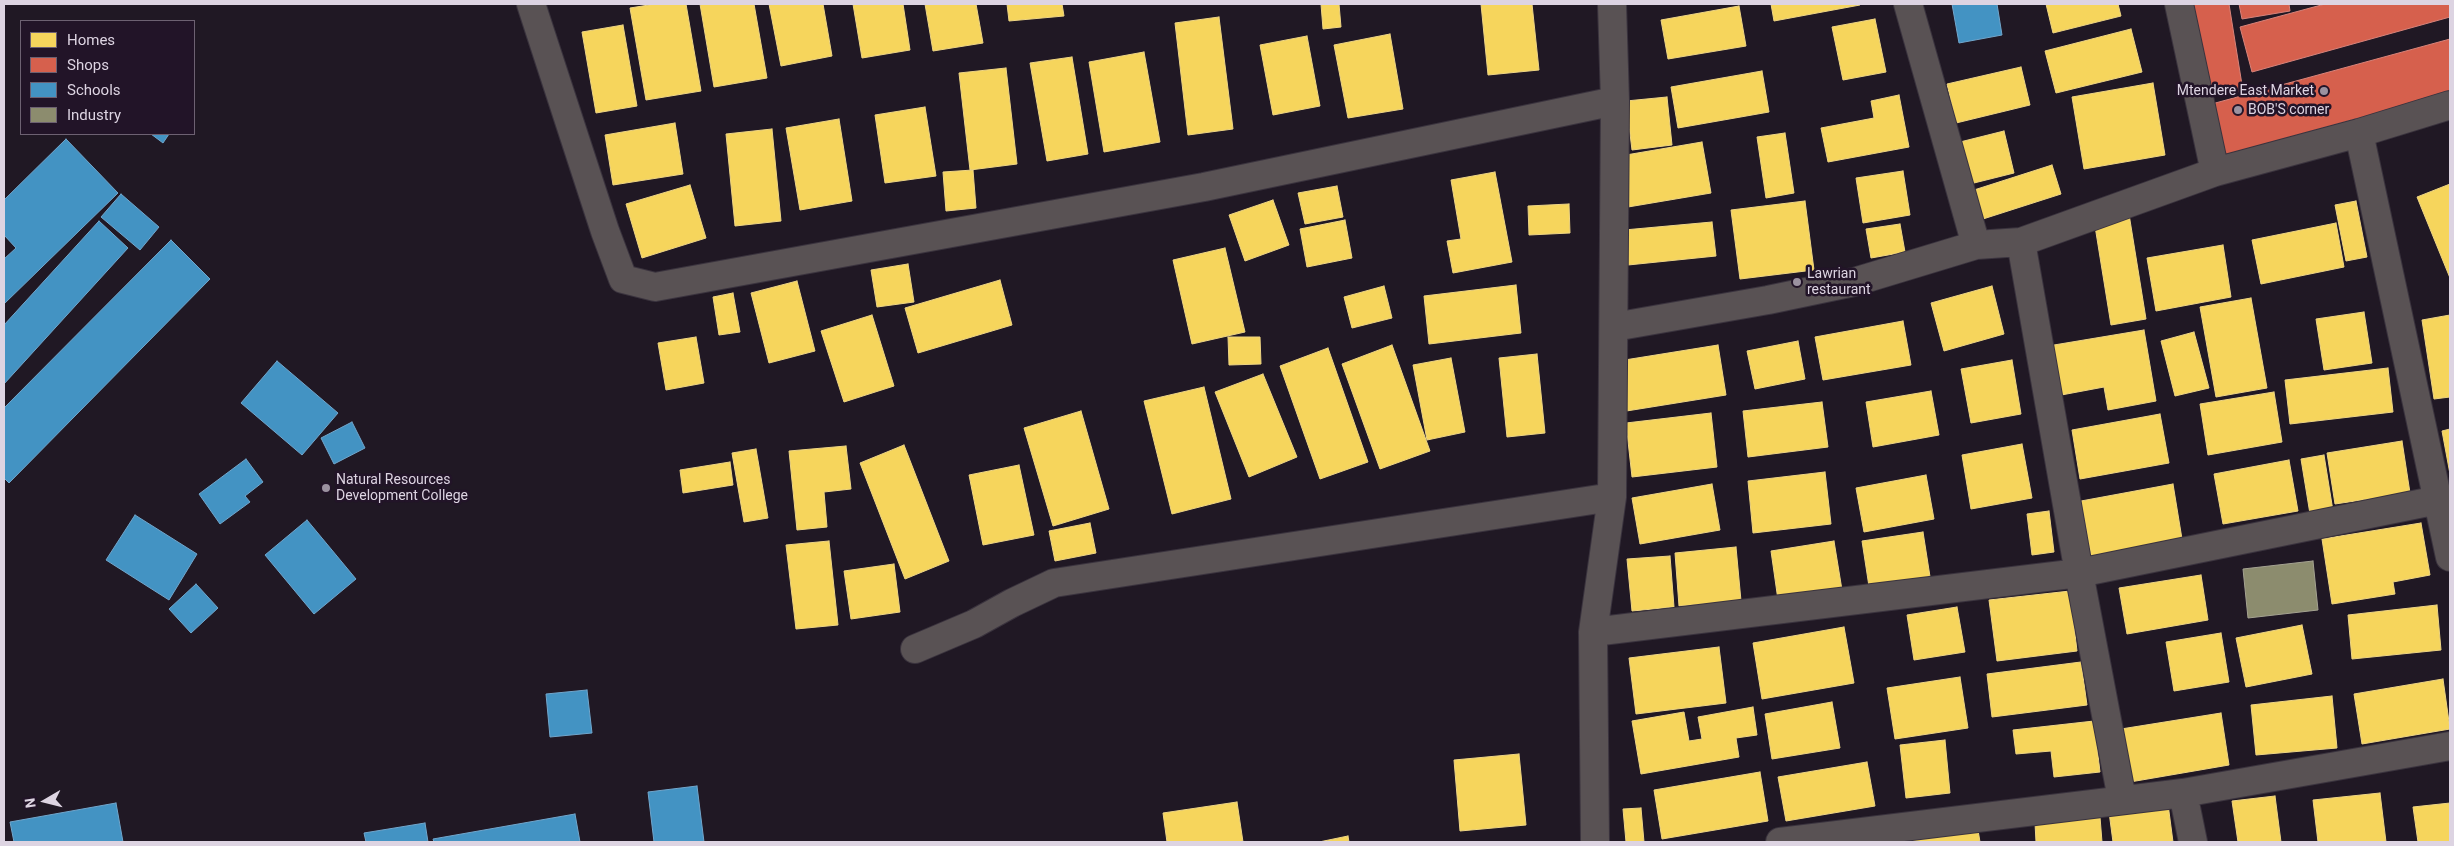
<!DOCTYPE html>
<style>
body{margin:0}
#map{position:relative;width:2454px;height:846px;overflow:hidden;background:#201824;font-family:Roboto,sans-serif}
canvas{display:block}
.frame{position:absolute;inset:0;border:5px solid #ddd4e2;pointer-events:none}
.legend{position:absolute;left:20px;top:20px;width:175px;height:115px;box-sizing:border-box;background:#221428;border:1px solid #6d6172;margin:0;padding:6px 9px;list-style:none;font-size:15px;color:#ddd4e2}
.legend li{display:flex;align-items:center;gap:10px;height:25px}
.legend b{width:25px;border:1px solid #6d6172}
.north{position:absolute;left:20px;top:776px;width:50px;height:50px;-webkit-text-stroke:4px #221428;paint-order:stroke;rotate:262deg;font-size:14px;font-weight:700;line-height:20px;text-align:center;color:#ddd4e2}
.north::after{content:'';display:block;margin:auto;width:18px;height:22px;background:#ddd4e2;clip-path:polygon(50% 0,100% 100%,50% 72%,0 100%)}
</style>
<div id="map">
<canvas width="2454" height="846"></canvas>
<div class="frame"></div>
<ul class="legend">
<li><b style="height:14px;background:#f6d55c"></b>Homes</li>
<li><b style="height:14px;background:#d6604d"></b>Shops</li>
<li><b style="height:14px;background:#4393c3"></b>Schools</li>
<li><b style="height:14px;background:#8c8c6e"></b>Industry</li>
</ul>
<div class="north">N</div>
</div>
<script>
const context = document.querySelector('canvas').getContext('2d');
context.lineJoin = 'round';
function paint(path, color) { context.fillStyle = color; context.fill(path, 'evenodd'); }
const toPath = rows => new Path2D(rows.map(r => 'M' + r).join(''));
function stroke(path, color, width, dash) { context.strokeStyle = color; context.lineWidth = width; context.lineCap = dash ? 'butt' : 'round'; context.setLineDash(dash || []); context.stroke(path); }
function write(font, color, halo, rows, align = 'center') {
  context.font = font + ' Roboto,sans-serif'; context.lineWidth = 5; context.setLineDash([]); context.textBaseline = 'middle'; context.strokeStyle = halo; context.fillStyle = color; for (const [text, x, y, turn = 0] of rows) {
    context.save(); context.translate(x, y); context.rotate((+turn || 0) * Math.PI / 180); context.textAlign = isNaN(turn) ? turn : align; if (halo) context.strokeText(text, 0, 0); context.fillText(text, 0, 0); context.restore();
  }
}
const homes = toPath([
 [655,4,686,4,701,91,646,100,630,8,655,4],
 [700,4,754,4,767,78,714,87,700,4],
 [769,4,823,4,832,56,781,66,769,4],
 [853,4,903,4,910,50,862,58,853,4],
 [925,4,976,4,983,43,933,51,925,4],
 [1007,4,1062,4,1064,16,1009,21,1007,4],
 [1321,4,1339,4,1341,27,1323,29,1321,4],
 [1481,4,1532,4,1539,70,1488,75,1481,4],
 [1771,4,1859,4,1860,5,1774,21,1771,4],
 [2046,4,2118,4,2121,16,2053,33,2046,4],
 [1739,6,1746,46,1668,59,1661,20,1739,6],
 [1219,17,1233,129,1188,135,1175,23,1219,17],
 [1875,19,1886,72,1843,80,1832,27,1875,19],
 [623,25,637,106,596,113,582,32,623,25],
 [2131,29,2142,72,2056,93,2045,51,2131,29],
 [1390,34,1403,109,1348,118,1334,45,1390,34],
 [1307,36,1320,106,1273,115,1260,45,1307,36],
 [1144,52,1160,142,1104,152,1089,62,1144,52],
 [1072,57,1088,154,1047,161,1030,63,1072,57],
 [2021,67,2030,105,1956,123,1947,84,2021,67],
 [1006,68,1017,164,970,170,959,73,1006,68],
 [1762,71,1769,112,1678,128,1671,87,1762,71],
 [2153,83,2165,155,2084,169,2072,97,2153,83],
 [1899,95,1909,147,1828,162,1821,128,1874,118,1871,101,1899,95],
 [1667,97,1672,145,1632,150,1626,101,1667,97],
 [925,107,936,176,885,183,875,115,925,107],
 [839,119,852,201,800,210,786,128,839,119],
 [675,123,683,174,613,185,605,135,675,123],
 [772,129,781,221,735,226,726,134,772,129],
 [2004,131,2014,173,1962,186,1952,144,2004,131],
 [1785,133,1794,193,1766,198,1757,137,1785,133],
 [1702,142,1711,193,1628,207,1620,156,1702,142],
 [2052,165,2061,194,1983,219,1974,190,2052,165],
 [973,170,976,208,946,211,943,172,973,170],
 [1903,171,1910,215,1863,223,1856,178,1903,171],
 [1495,172,1512,262,1453,273,1447,241,1461,239,1451,180,1495,172],
 [2450,184,2450,278,2417,197,2450,184],
 [690,185,706,238,642,258,626,204,690,185],
 [1337,186,1343,217,1305,224,1298,193,1337,186],
 [1273,200,1289,245,1245,261,1229,215,1273,200],
 [1805,201,1814,270,1740,279,1731,210,1805,201],
 [2356,201,2367,257,2346,261,2335,205,2356,201],
 [1569,204,1570,233,1529,235,1528,206,1569,204],
 [2129,214,2146,319,2111,325,2094,220,2129,214],
 [1345,220,1352,258,1307,267,1300,229,1345,220],
 [1712,222,1716,256,1628,265,1624,230,1712,222],
 [2336,223,2344,267,2261,284,2252,240,2336,223],
 [1900,224,1905,252,1871,258,1866,229,1900,224],
 [2223,245,2231,297,2156,311,2147,258,2223,245],
 [1225,248,1245,332,1192,344,1173,260,1225,248],
 [908,264,914,302,877,307,871,270,908,264],
 [1000,280,1012,325,918,353,905,308,1000,280],
 [797,281,815,351,769,363,751,293,797,281],
 [1516,285,1521,333,1429,344,1424,296,1516,285],
 [1384,286,1392,318,1352,328,1344,297,1384,286],
 [1992,286,2004,334,1944,351,1931,303,1992,286],
 [733,293,740,332,719,335,713,297,733,293],
 [2251,298,2267,388,2216,397,2200,307,2251,298],
 [2364,312,2372,363,2324,370,2316,319,2364,312],
 [872,315,894,386,844,402,821,331,872,315],
 [2450,315,2450,397,2434,399,2422,320,2450,315],
 [1903,321,1911,365,1823,380,1815,337,1903,321],
 [2144,330,2156,401,2108,410,2104,387,2056,396,2048,346,2144,330],
 [2194,332,2209,388,2175,396,2161,341,2194,332],
 [696,337,704,383,666,390,658,343,696,337],
 [1228,337,1260,337,1261,364,1229,365,1228,337],
 [1798,341,1805,379,1755,389,1747,351,1798,341],
 [1392,345,1430,451,1380,469,1342,364,1392,345],
 [1718,345,1726,395,1614,413,1606,363,1718,345],
 [1328,348,1368,462,1320,479,1280,366,1328,348],
 [1537,354,1545,433,1507,437,1499,358,1537,354],
 [1451,358,1465,432,1427,440,1413,365,1451,358],
 [2012,360,2021,414,1971,423,1961,369,2012,360],
 [2388,368,2393,412,2290,424,2285,380,2388,368],
 [1263,374,1297,457,1249,477,1215,392,1263,374],
 [1204,387,1231,499,1172,514,1144,401,1204,387],
 [1931,391,1939,435,1873,447,1866,402,1931,391],
 [2274,392,2282,442,2208,455,2200,404,2274,392],
 [1822,402,1828,447,1748,457,1743,411,1822,402],
 [1081,411,1109,509,1053,526,1024,428,1081,411],
 [1711,413,1717,467,1632,477,1626,423,1711,413],
 [2160,414,2169,463,2080,479,2072,430,2160,414],
 [2450,429,2450,474,2442,431,2450,429],
 [2402,441,2410,493,2335,504,2327,453,2402,441],
 [2022,444,2032,498,1971,509,1962,455,2022,444],
 [904,445,949,561,905,579,860,463,904,445],
 [846,446,851,489,824,492,827,527,797,530,789,451,846,446],
 [756,449,768,518,744,522,732,453,756,449],
 [2324,455,2333,511,2310,514,2301,459,2324,455],
 [2289,460,2298,511,2223,524,2214,474,2289,460],
 [730,462,733,485,683,493,680,470,730,462],
 [1019,465,1034,535,983,545,969,475,1019,465],
 [1825,472,1831,524,1753,533,1748,481,1825,472],
 [1926,475,1934,519,1864,532,1856,488,1926,475],
 [1712,484,1720,530,1640,544,1632,498,1712,484],
 [2173,484,2182,539,2091,556,2081,501,2173,484],
 [2049,511,2054,552,2032,555,2027,514,2049,511],
 [1090,523,1096,553,1055,561,1049,531,1090,523],
 [2421,523,2430,575,2393,582,2395,594,2332,604,2322,539,2421,523],
 [1923,532,1931,583,1870,593,1862,541,1923,532],
 [829,541,838,625,796,629,786,545,829,541],
 [1834,541,1842,590,1778,600,1771,551,1834,541],
 [1736,547,1741,601,1679,606,1675,553,1736,547],
 [1670,556,1674,607,1632,611,1627,559,1670,556],
 [894,564,900,612,851,619,844,571,894,564],
 [2201,575,2208,620,2127,634,2119,588,2201,575],
 [2070,591,2077,651,1997,661,1989,600,2070,591],
 [2437,605,2441,650,2352,659,2348,615,2437,605],
 [1957,607,1965,652,1914,660,1907,615,1957,607],
 [2302,625,2312,674,2246,687,2236,638,2302,625],
 [1844,627,1854,683,1762,699,1753,643,1844,627],
 [2221,633,2229,682,2174,691,2166,642,2221,633],
 [1719,647,1726,703,1636,714,1629,658,1719,647],
 [2081,662,2087,705,1992,717,1987,674,2081,662],
 [1960,677,1968,728,1895,739,1887,688,1960,677],
 [2443,679,2450,729,2362,744,2354,694,2443,679],
 [2332,696,2337,748,2256,755,2251,705,2332,696],
 [1832,702,1840,748,1772,759,1765,714,1832,702],
 [1753,707,1757,735,1736,738,1739,757,1641,774,1632,721,1684,712,1689,741,1702,739,1698,717,1753,707],
 [2221,713,2229,765,2130,782,2121,729,2221,713],
 [2094,721,2100,772,2054,777,2051,751,2016,754,2013,730,2094,721],
 [1945,740,1950,793,1906,798,1900,745,1945,740],
 [1519,754,1526,825,1460,831,1454,760,1519,754],
 [1867,762,1875,806,1786,821,1778,777,1867,762],
 [1760,772,1768,821,1662,839,1654,790,1760,772],
 [2380,793,2386,842,2318,842,2313,800,2380,793],
 [2275,796,2281,842,2238,842,2232,801,2275,796],
 [1237,802,1243,842,1167,842,1163,813,1237,802],
 [2450,803,2450,842,2418,842,2413,807,2450,803],
 [2168,804,2173,842,2113,842,2109,812,2168,804],
 [1641,808,1644,842,1626,842,1623,809,1641,808],
 [2100,817,2102,842,2036,842,2035,823,2100,817],
 [1977,824,1980,842,1903,842,1902,837,1977,824],
 [1348,836,1349,842,1319,842,1348,836]
]);
paint(homes, '#f6d55c');
stroke(homes, '#eed584', 1);
const shops = toPath([
 [2187,4,2229,4,2243,91,2202,98,2187,4],
 [2239,4,2289,4,2290,11,2242,19,2239,4],
 [2325,4,2450,4,2450,17,2252,72,2240,27,2325,4],
 [2450,39,2450,93,2222,156,2208,105,2450,39]
]);
paint(shops, '#d6604d');
stroke(shops, '#d8837a', 1);
const schools = toPath([
 [1952,4,1997,4,2002,35,1959,43,1952,4],
 [151,134,169,134,163,143,151,134],
 [66,139,118,193,4,304,4,259,16,248,4,235,4,200,66,139],
 [121,194,159,227,140,250,101,217,121,194],
 [99,221,128,248,4,384,4,325,99,221],
 [171,240,210,279,9,483,4,478,4,408,171,240],
 [277,361,338,413,302,455,241,403,277,361],
 [352,422,365,448,334,464,321,438,352,422],
 [246,459,263,482,245,496,250,502,220,524,199,494,246,459],
 [135,515,197,554,169,600,106,560,135,515],
 [307,520,356,579,314,614,265,555,307,520],
 [196,584,218,608,191,633,169,609,196,584],
 [587,690,592,733,550,737,546,694,587,690],
 [697,786,704,842,654,842,648,792,697,786],
 [116,803,123,842,14,842,10,822,116,803],
 [575,814,580,842,434,842,433,839,575,814],
 [425,823,428,842,366,842,364,833,425,823]
]);
paint(schools, '#4393c3');
stroke(schools, '#71a6cc', 1);
const industry = toPath([
 [2313,561,2318,610,2248,618,2243,569,2313,561]
]);
paint(industry, '#8c8c6e');
stroke(industry, '#a4a291', 1);
const street = toPath([
 [531,4,605,231,623,279,655,287,1204,187,1615,101],
 [1908,4,1976,245],
 [2179,4,2215,172],
 [2359,133,2450,557],
 [2021,242,2079,573,2122,799],
 [1614,327,1768,300,1854,282,1976,245,2021,242,2215,172,2359,133,2450,105],
 [1593,632,2079,573,2438,500],
 [915,649,974,624,1012,603,1054,583,1612,497],
 [2183,793,2193,842],
 [1595,842,1593,632,1612,497,1615,101,1612,4],
 [1780,842,2183,793,2450,746]
]);
stroke(street, '#3a333e', 30);
stroke(street, '#595254', 28);
for (const [x, y, r, color] of [
 [2324,91,5,"#9b92a0"],
 [2238,110,5,"#9b92a0"],
 [1797,282,5,"#9b92a0"],
 [326,488,5,"#9b92a0"]
]) { const dot = new Path2D(); dot.arc(x, y, r, 0, 2 * Math.PI); context.fillStyle = color; context.fill(dot); stroke(dot, '#221428', 2); }
write('14px', '#ddd4e2', '#221428', [
 ["Mtendere East Market",2314,91,"right"],
 ["BOB'S corner",2248,110],
 ["Lawrian",1807,274],
 ["restaurant",1807,290],
 ["Natural Resources",336,480],
 ["Development College",336,496]
], 'left');
</script>
